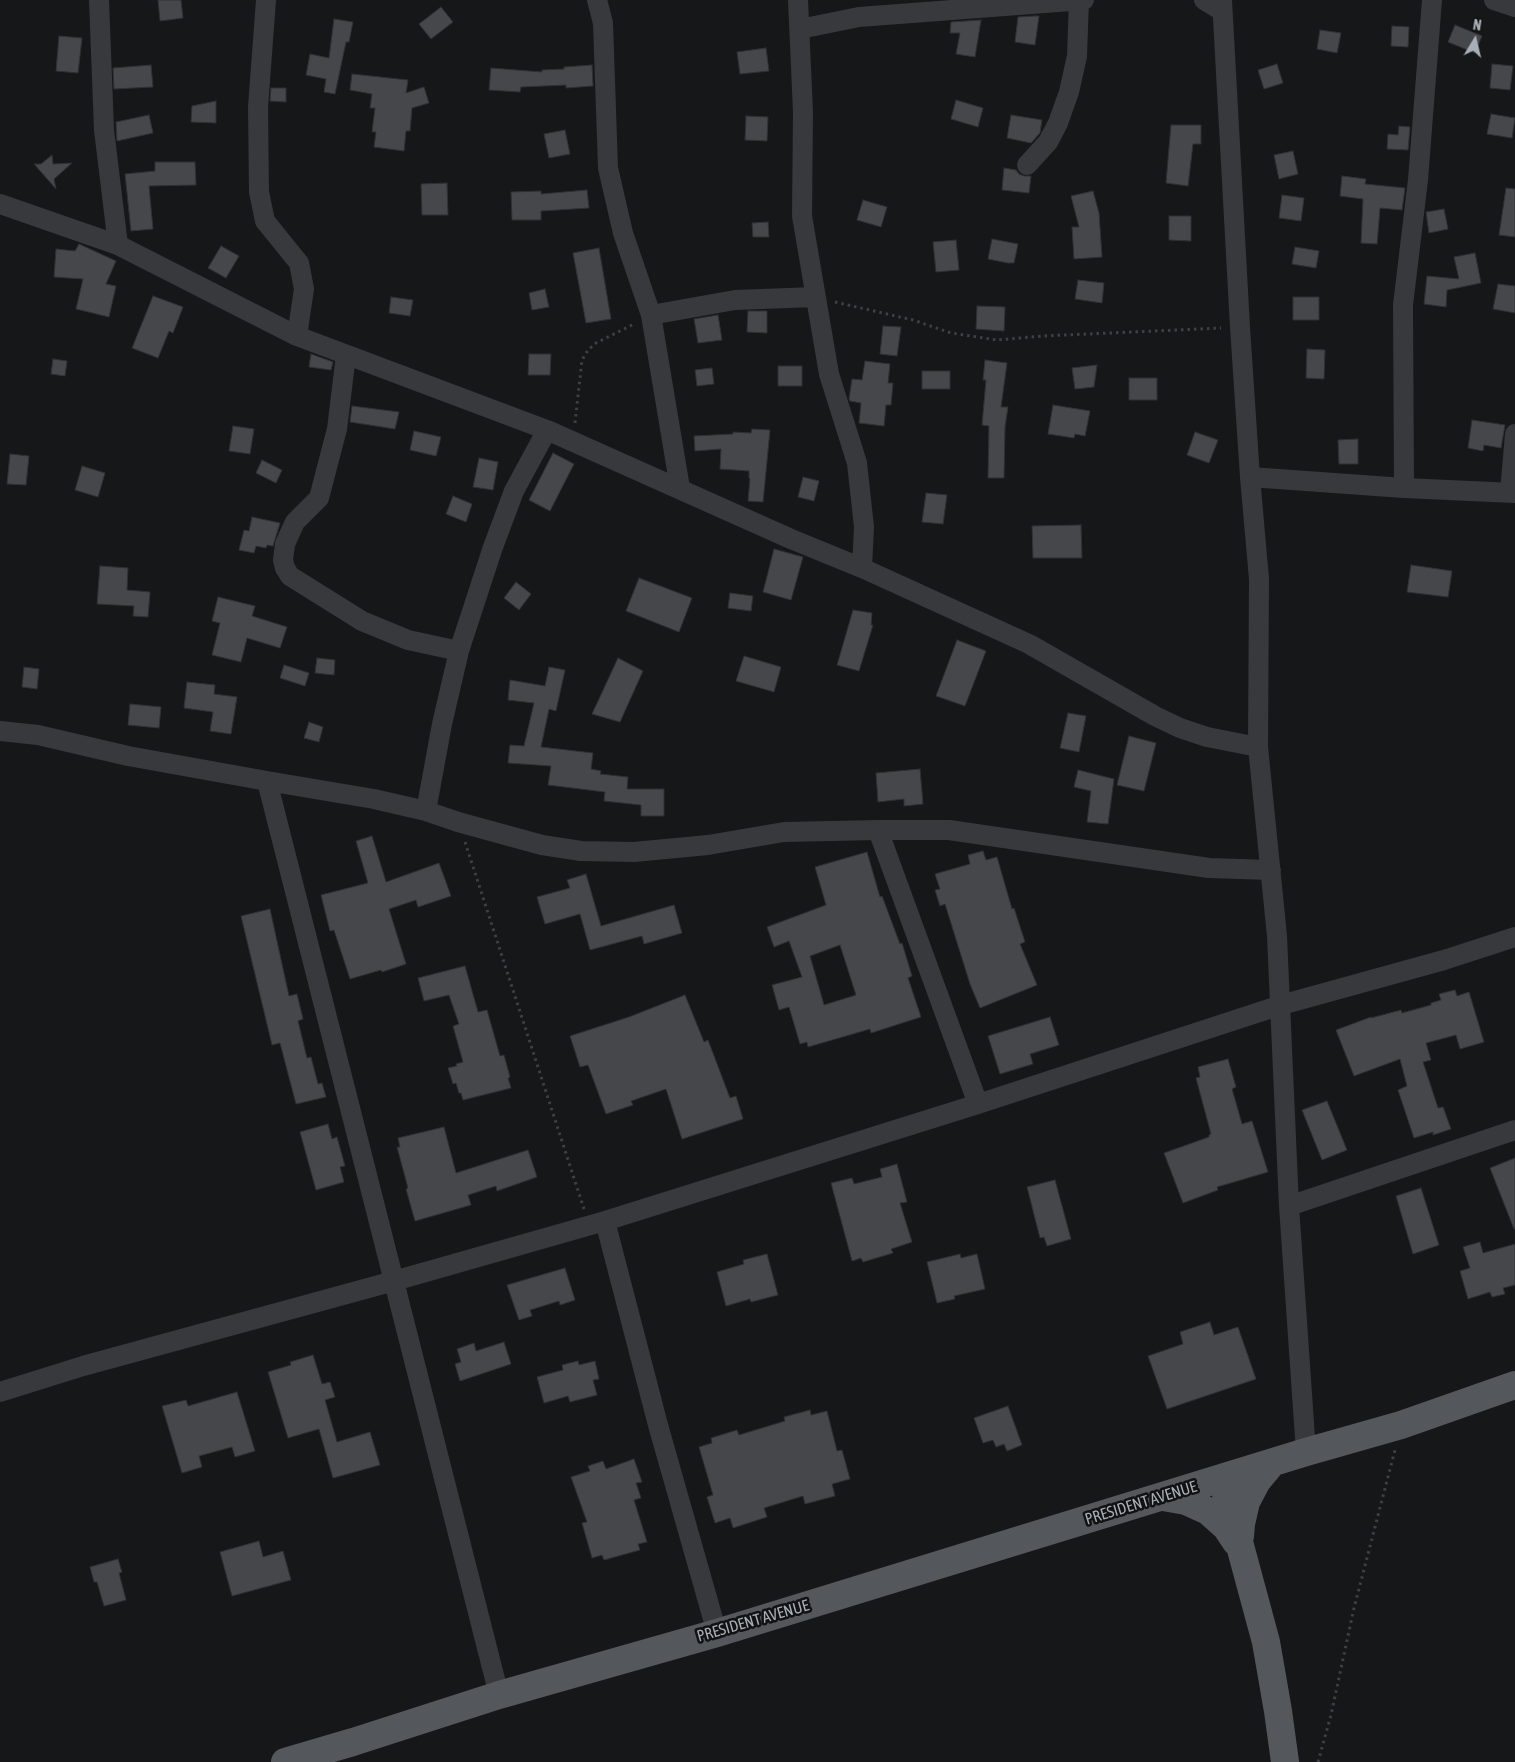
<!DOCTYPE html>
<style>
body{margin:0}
#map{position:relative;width:1515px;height:1762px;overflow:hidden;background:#161718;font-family:"Asap Condensed",sans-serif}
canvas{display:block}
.north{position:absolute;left:1450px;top:15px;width:50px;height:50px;-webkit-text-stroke:4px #111213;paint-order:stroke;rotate:9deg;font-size:14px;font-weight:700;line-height:20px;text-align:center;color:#a9afb8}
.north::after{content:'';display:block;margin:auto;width:18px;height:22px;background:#a9afb8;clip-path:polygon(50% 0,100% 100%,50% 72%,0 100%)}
</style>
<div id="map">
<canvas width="1515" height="1762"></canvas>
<div class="north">N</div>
</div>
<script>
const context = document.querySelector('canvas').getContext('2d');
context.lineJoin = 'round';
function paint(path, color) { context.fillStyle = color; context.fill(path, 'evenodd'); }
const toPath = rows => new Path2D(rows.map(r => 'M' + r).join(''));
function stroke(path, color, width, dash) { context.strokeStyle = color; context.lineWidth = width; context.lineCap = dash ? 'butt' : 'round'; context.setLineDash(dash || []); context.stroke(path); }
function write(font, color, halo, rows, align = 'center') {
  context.font = font + ' "Asap Condensed",sans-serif'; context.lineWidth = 5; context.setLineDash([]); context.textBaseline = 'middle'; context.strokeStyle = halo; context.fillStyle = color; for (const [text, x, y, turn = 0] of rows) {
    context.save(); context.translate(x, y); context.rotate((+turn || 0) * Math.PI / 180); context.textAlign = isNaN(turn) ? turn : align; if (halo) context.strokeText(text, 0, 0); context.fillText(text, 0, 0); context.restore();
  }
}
const building = toPath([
 [158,0,181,0,183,18,160,21,158,0],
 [441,7,453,22,431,39,419,24,441,7],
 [1035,16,1039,16,1035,45,1015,42,1018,17,1035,16],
 [334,19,353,22,349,42,346,42,335,94,324,92,326,79,306,75,310,54,329,58,334,19],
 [981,20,975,57,956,54,960,33,950,33,951,22,981,20],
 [1455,25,1482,36,1475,53,1448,42,1455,25],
 [1392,26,1409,27,1408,47,1391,46,1392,26],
 [1320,30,1341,33,1337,53,1317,49,1320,30],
 [59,36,82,38,78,73,56,71,59,36],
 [766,48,769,71,740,74,737,52,766,48],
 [1277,64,1283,83,1264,89,1258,70,1277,64],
 [1492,64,1513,66,1510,90,1490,88,1492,64],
 [151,65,153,87,114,89,113,68,151,65],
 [592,65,593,86,566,88,566,85,521,87,520,92,489,90,491,68,542,72,542,70,564,69,564,67,592,65],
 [352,74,408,80,406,93,424,87,429,103,412,108,410,131,406,131,404,151,374,147,376,132,372,132,375,108,370,108,372,94,350,90,352,74],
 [271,88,286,88,286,102,270,101,271,88],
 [956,100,983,108,978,127,951,119,956,100],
 [216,101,216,123,191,122,192,106,216,101],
 [1491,114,1515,118,1512,138,1487,134,1491,114],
 [149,115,153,133,117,141,116,122,149,115],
 [1011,115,1042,120,1040,133,1031,143,1007,138,1011,115],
 [746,116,768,117,767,141,745,140,746,116],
 [1171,125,1201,125,1201,144,1193,144,1188,186,1166,183,1171,125],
 [1399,126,1410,127,1408,150,1387,149,1388,134,1398,135,1399,126],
 [565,130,570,154,549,158,544,134,565,130],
 [1293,151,1298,174,1279,179,1274,155,1293,151],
 [52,155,53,164,72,163,54,179,56,189,34,164,41,164,52,155],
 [155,162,195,162,196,185,149,186,153,229,131,231,125,174,155,171,155,162],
 [1004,168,1016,170,1019,174,1024,176,1031,176,1029,193,1002,190,1004,168],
 [1342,176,1366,179,1365,184,1405,188,1402,210,1380,208,1377,244,1361,243,1363,199,1340,196,1342,176],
 [447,183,448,215,422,215,421,184,447,183],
 [1506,188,1515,189,1515,237,1499,235,1506,188],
 [587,190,589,208,541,211,541,220,512,220,511,192,541,191,541,194,587,190],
 [1093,191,1099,213,1102,257,1074,259,1072,227,1079,227,1071,196,1093,191],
 [1282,195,1304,198,1301,221,1279,218,1282,195],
 [863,200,887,207,881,227,857,220,863,200],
 [1444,209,1448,229,1429,233,1426,212,1444,209],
 [1169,216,1191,216,1191,241,1169,240,1169,216],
 [768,222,769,237,753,237,752,223,768,222],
 [992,239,1018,244,1014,263,1008,263,988,259,992,239],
 [956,240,959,270,936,272,933,242,956,240],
 [79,244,116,261,106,284,116,286,109,317,76,309,83,279,54,277,56,249,75,251,79,244],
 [221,246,239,256,226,278,208,268,221,246],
 [1295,247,1319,251,1316,268,1292,264,1295,247],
 [599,248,611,319,586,323,573,253,599,248],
 [1475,253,1481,283,1447,290,1446,307,1424,304,1427,276,1459,279,1454,257,1475,253],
 [1078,280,1104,283,1102,303,1075,299,1078,280],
 [1498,284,1515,286,1515,313,1493,309,1498,284],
 [545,289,549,307,532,310,529,293,545,289],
 [153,296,183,307,173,333,169,331,158,358,132,348,153,296],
 [391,297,413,300,410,316,389,313,391,297],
 [1293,297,1319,297,1319,320,1293,320,1293,297],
 [977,306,1005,307,1004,331,976,329,977,306],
 [748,311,767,311,767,333,747,332,748,311],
 [718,315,722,340,698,343,694,319,718,315],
 [883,326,901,327,897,356,880,354,883,326],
 [1307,349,1325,350,1324,379,1306,378,1307,349],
 [311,354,333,362,331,370,309,367,311,354],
 [529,354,551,354,550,375,528,375,529,354],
 [53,359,67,361,65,376,51,374,53,359],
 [985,360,1007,363,1001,407,1008,407,1005,427,1004,478,988,478,989,426,982,425,986,380,983,380,985,360],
 [865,361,890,364,888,383,893,383,891,405,886,405,884,426,859,423,861,403,850,401,849,399,852,379,862,380,865,361],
 [1097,365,1094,387,1075,389,1072,368,1097,365],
 [778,366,802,366,802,386,778,386,778,366],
 [712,368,714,384,697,386,695,370,712,368],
 [922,371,950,371,950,389,922,389,922,371],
 [1129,378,1157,378,1157,400,1129,400,1129,378],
 [1053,405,1090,411,1085,436,1075,434,1074,438,1048,434,1053,405],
 [352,406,399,412,395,429,350,422,352,406],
 [1472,420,1505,425,1501,448,1484,445,1483,451,1468,448,1472,420],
 [233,426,254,429,250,454,229,451,233,426],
 [752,429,770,430,763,502,748,501,750,479,749,478,749,471,720,469,721,449,695,451,694,436,733,434,733,432,751,433,752,429],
 [414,431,441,437,436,456,410,450,414,431],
 [1195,432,1218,440,1209,463,1187,455,1195,432],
 [1358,439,1358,464,1339,464,1338,440,1358,439],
 [553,453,574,464,550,511,529,500,553,453],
 [10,454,29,456,26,485,7,484,10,454],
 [479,458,498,462,493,490,473,487,479,458],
 [262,460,282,470,276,483,256,473,262,460],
 [82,466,105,473,98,497,75,490,82,466],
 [803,477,819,481,814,501,798,497,803,477],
 [926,493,947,495,943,524,922,522,926,493],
 [453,496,472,504,466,522,446,514,453,496],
 [252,517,280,523,273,546,267,545,266,548,256,546,254,553,239,550,244,530,249,531,252,517],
 [1081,525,1082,558,1033,558,1032,526,1081,525],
 [774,549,803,557,791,600,763,592,774,549],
 [1411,565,1452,571,1448,597,1407,592,1411,565],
 [100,566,128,568,127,590,150,592,148,617,133,616,134,606,97,604,100,566],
 [639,578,692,598,679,632,626,611,639,578],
 [516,582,531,594,519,610,504,598,516,582],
 [730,593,753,596,751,611,728,608,730,593],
 [218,597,255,606,252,616,287,627,280,648,247,638,241,662,212,655,220,623,212,621,218,597],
 [853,610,872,613,871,625,873,625,859,671,837,665,853,610],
 [957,640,986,651,965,706,936,696,957,640],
 [744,656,781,667,774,692,736,681,744,656],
 [317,658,335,660,334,675,315,673,317,658],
 [618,658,643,671,620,722,592,714,618,658],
 [284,665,309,673,305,686,280,678,284,665],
 [24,667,39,669,37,689,22,687,24,667],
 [549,667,565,670,556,711,549,709,541,747,593,753,591,769,601,771,600,774,628,777,627,789,664,789,664,816,641,816,641,805,604,801,605,792,548,785,551,766,508,763,510,745,524,746,534,703,508,700,510,680,545,686,549,667],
 [187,682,215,685,214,694,237,697,231,734,210,731,213,712,184,708,187,682],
 [130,704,161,707,159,728,128,725,130,704],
 [1068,713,1086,716,1079,752,1060,748,1068,713],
 [309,722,323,727,319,742,304,738,309,722],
 [1129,736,1156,743,1144,791,1117,785,1129,736],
 [920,769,923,804,904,806,904,799,878,802,876,773,920,769],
 [1078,770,1114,779,1108,824,1087,822,1091,791,1074,787,1078,770],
 [372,836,386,882,439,863,451,896,418,907,416,900,389,909,406,964,382,972,381,970,350,979,334,930,330,931,321,895,368,883,356,841,372,836],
 [983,851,986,860,997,857,1012,909,1014,908,1025,942,1020,944,1037,985,980,1008,970,984,945,904,940,906,935,890,940,889,935,874,970,864,968,855,983,851],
 [867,852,880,897,882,896,900,944,902,943,912,976,908,978,921,1017,871,1033,870,1029,808,1047,807,1042,800,1044,789,1007,779,1010,772,985,802,977,789,941,774,947,767,927,826,905,815,867,867,852],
 [840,945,856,995,824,1005,810,956,840,945],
 [586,874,601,926,674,905,682,933,644,944,642,936,590,950,580,914,545,924,537,897,570,888,567,880,586,874],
 [270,909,289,996,297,994,303,1019,298,1021,307,1058,311,1057,318,1084,322,1083,326,1097,296,1104,280,1043,272,1045,241,916,270,909],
 [465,966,478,1012,487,1010,500,1056,504,1055,510,1077,508,1078,511,1088,463,1100,461,1093,459,1093,456,1083,453,1084,448,1068,457,1066,456,1064,463,1062,453,1026,459,1024,449,995,424,1001,418,978,465,966],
 [1455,990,1457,996,1469,992,1484,1042,1460,1049,1456,1035,1426,1043,1431,1060,1423,1062,1438,1108,1443,1107,1451,1129,1433,1135,1433,1132,1414,1138,1398,1090,1407,1086,1400,1059,1354,1076,1336,1030,1371,1017,1371,1018,1401,1010,1402,1013,1431,1005,1431,1003,1441,1000,1439,994,1455,990],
 [685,995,704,1042,708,1040,730,1098,736,1096,743,1119,682,1139,666,1089,631,1101,633,1105,606,1114,588,1065,580,1067,570,1036,629,1017,685,995],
 [1050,1017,1059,1045,1030,1054,1033,1064,1000,1074,988,1036,1050,1017],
 [1228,1059,1236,1087,1232,1089,1242,1124,1252,1121,1268,1172,1217,1187,1218,1190,1183,1203,1164,1153,1209,1137,1209,1135,1211,1134,1196,1078,1200,1077,1198,1067,1228,1059],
 [1327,1101,1347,1150,1322,1160,1302,1110,1327,1101],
 [328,1124,332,1139,337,1137,345,1166,340,1167,344,1182,316,1190,300,1132,328,1124],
 [444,1127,456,1173,528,1150,537,1177,497,1191,496,1186,468,1195,471,1205,415,1221,406,1189,408,1188,397,1147,400,1147,398,1138,444,1127],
 [1515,1158,1515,1229,1514,1229,1490,1168,1515,1158],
 [897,1164,907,1202,900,1203,912,1242,891,1249,893,1253,863,1262,861,1258,852,1261,831,1183,852,1178,854,1184,882,1177,880,1169,897,1164],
 [1055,1180,1071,1239,1047,1246,1044,1237,1040,1238,1027,1187,1055,1180],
 [1421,1188,1439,1245,1413,1254,1396,1196,1421,1188],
 [1480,1242,1483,1253,1515,1244,1515,1285,1503,1288,1505,1294,1492,1297,1490,1292,1468,1299,1460,1271,1470,1268,1463,1247,1480,1242],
 [767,1254,778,1295,751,1302,750,1299,726,1306,717,1272,744,1264,743,1260,767,1254],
 [960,1254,961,1258,977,1254,985,1289,954,1296,955,1299,937,1303,927,1262,960,1254],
 [565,1268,575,1300,560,1305,559,1301,530,1310,532,1316,519,1320,507,1285,565,1268],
 [1210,1322,1214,1335,1238,1327,1256,1379,1167,1409,1148,1356,1183,1344,1180,1332,1210,1322],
 [504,1342,511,1364,460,1381,455,1364,461,1362,457,1349,474,1343,476,1351,504,1342],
 [313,1355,322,1384,330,1382,335,1397,325,1400,337,1442,370,1432,380,1465,333,1478,319,1429,288,1438,268,1372,291,1365,290,1362,313,1355],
 [578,1361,579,1365,595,1361,599,1379,593,1380,597,1395,570,1402,568,1396,544,1403,537,1377,563,1370,562,1365,578,1361],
 [237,1392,255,1451,235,1457,232,1447,199,1456,202,1467,182,1473,162,1406,186,1400,188,1406,237,1392],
 [1008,1406,1022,1445,1007,1451,1004,1444,996,1447,993,1440,983,1443,974,1418,1008,1406],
 [810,1410,811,1415,827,1411,837,1451,842,1450,850,1479,832,1484,835,1496,805,1504,803,1496,764,1508,767,1517,733,1528,730,1518,715,1523,707,1497,713,1495,699,1447,712,1443,711,1438,737,1430,739,1435,785,1421,784,1417,810,1410],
 [634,1459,642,1482,636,1483,641,1498,634,1500,647,1542,638,1544,640,1550,604,1560,602,1555,592,1558,582,1523,587,1522,571,1477,590,1471,588,1466,603,1461,606,1469,634,1459],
 [259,1541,263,1557,283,1551,291,1580,232,1596,220,1552,259,1541],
 [118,1559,122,1572,119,1573,126,1600,104,1606,97,1582,94,1582,90,1567,118,1559]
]);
paint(building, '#45474b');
stroke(building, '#303134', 1);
stroke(toPath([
 [835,302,913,320,951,333,997,340,1043,336,1221,328],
 [575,423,582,360,588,350,596,343,634,324],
 [465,842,584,1209],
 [1318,1762,1331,1715,1354,1608,1395,1450]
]), '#3e4044', 3, [2.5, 4]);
stroke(toPath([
 [99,0,104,130,118,245],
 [266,0,258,107,259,192,265,221,299,263,304,289,297,336],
 [597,0,603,23,608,168,623,233,651,315],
 [798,0,803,112,802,216,829,374,857,463,864,527,862,568],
 [1204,0,1222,11],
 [1222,0,1240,327,1250,477,1259,579,1258,747,1277,936,1289,1206,1306,1452],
 [1494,0,1515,7],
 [800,29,859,17,1084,0],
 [1027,165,1048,142,1058,123,1069,92,1077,56,1079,0],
 [0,204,118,245,297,336,547,430,791,539,862,568,1029,644,1155,716,1180,728,1207,737,1258,747],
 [346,355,337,429,319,498,295,522,285,544,283,560,285,568,290,576,362,621,408,640,459,651],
 [1250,477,1404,488,1515,493],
 [680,488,651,315,735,300,815,297],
 [1404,488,1403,305,1418,180,1432,0],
 [1510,492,1515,434],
 [0,731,38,735,128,756,267,781,499,1695],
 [267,781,374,799,426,811,458,822,542,845,581,851,634,852,708,845,784,832,878,830,949,830,1209,868,1271,870],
 [426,811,442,724,459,651,493,547,514,491,547,430],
 [878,830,978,1104],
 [1289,1206,1515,1130],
 [605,1221,658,1425,717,1633],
 [0,1392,83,1366,394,1281,605,1221,978,1104,1281,1005,1444,960,1515,937]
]), '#38393d', 20);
stroke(toPath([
 [1222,1479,1266,1642,1278,1711,1285,1762],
 [1163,1497,1186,1501,1208,1511,1226,1527,1236,1542],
 [1240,1536,1241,1524,1246,1502,1257,1481,1272,1463],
 [285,1762,353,1742,499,1695,717,1633,1306,1452,1401,1425,1515,1385]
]), '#54575c', 28);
write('16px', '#a9afb8', '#111213', [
 ["PRESIDENT AVENUE",1141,1503,-17],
 ["PRESIDENT AVENUE",753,1621,-16]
]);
</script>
